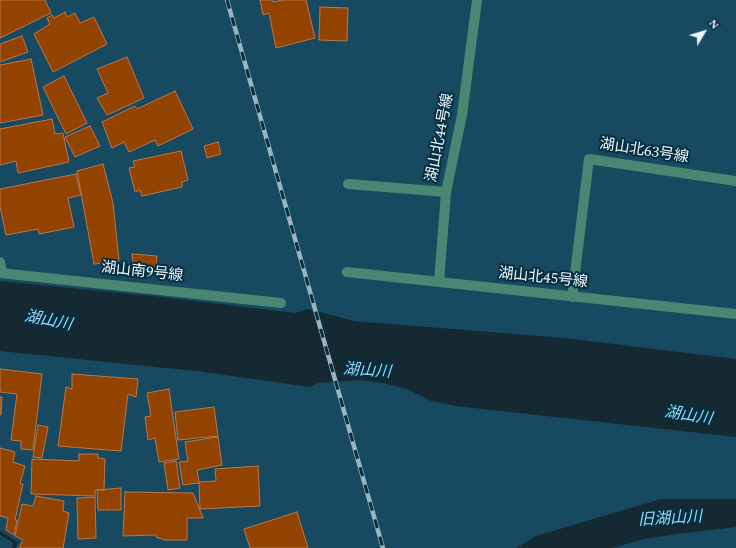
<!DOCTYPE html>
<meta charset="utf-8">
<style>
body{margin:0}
#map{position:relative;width:736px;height:548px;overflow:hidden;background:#174a60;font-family:Spectral,serif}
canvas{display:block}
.north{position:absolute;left:684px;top:12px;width:40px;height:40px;-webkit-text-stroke:3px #042f40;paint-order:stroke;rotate:52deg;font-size:11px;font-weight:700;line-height:16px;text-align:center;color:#eef6fa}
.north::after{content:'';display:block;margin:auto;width:14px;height:18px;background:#eef6fa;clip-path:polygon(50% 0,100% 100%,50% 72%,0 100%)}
</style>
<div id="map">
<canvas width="736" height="548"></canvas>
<div class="north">N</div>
</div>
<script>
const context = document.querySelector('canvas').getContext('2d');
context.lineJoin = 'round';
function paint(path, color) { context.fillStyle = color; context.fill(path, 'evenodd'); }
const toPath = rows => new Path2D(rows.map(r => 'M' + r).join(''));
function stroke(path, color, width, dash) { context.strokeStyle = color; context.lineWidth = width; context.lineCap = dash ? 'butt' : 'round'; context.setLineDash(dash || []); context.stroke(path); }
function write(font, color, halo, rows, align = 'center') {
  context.font = font + ' Spectral,"Noto Sans JP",serif'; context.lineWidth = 4; context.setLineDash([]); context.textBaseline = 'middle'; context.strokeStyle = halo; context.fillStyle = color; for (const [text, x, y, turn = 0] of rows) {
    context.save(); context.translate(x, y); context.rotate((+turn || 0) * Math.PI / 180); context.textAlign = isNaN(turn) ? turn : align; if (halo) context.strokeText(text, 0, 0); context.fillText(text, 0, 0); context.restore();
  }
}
paint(toPath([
 [0,281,162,297,295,313,308,309,354,321,565,338,736,359,736,437,456,406,431,401,407,389,383,383,361,380,318,383,310,387,204,372,0,351],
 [661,499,736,499,736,527,677,534,645,539,612,548,516,548,536,536],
 [0,531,18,542,16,548,11,548,13,543,0,535]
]), '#152933');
const building = toPath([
 [0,0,45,0,51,13,0,38,0,0],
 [260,0,273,0,273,2,283,0,306,0,315,38,276,48,269,13,263,15,260,0],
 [320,7,348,8,347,41,319,40,320,7],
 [65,12,67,17,75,13,80,23,94,17,107,44,53,72,34,34,50,24,47,18,52,15,54,18,65,12],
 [22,36,28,52,0,62,0,44,22,36],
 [127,57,144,98,107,115,97,98,108,93,97,69,127,57],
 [31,59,43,115,0,123,0,65,31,59],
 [64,76,87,123,66,134,43,87,64,76],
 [175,91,193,129,158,146,155,140,129,152,124,142,112,148,102,122,135,106,137,109,175,91],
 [52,119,55,134,63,133,69,162,18,173,16,161,0,165,0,129,52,119],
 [90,126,100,146,75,157,65,137,90,126],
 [218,142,221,154,207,158,204,146,218,142],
 [181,151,188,180,182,182,182,187,142,196,140,190,135,192,129,168,135,167,133,161,181,151],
 [103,164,113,203,119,261,94,264,77,171,103,164],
 [76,174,81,195,68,198,74,227,39,234,38,229,6,235,0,207,0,189,76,174],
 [132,254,157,256,155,272,134,271,132,254],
 [0,369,42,374,33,450,21,449,21,441,11,440,17,394,0,392,0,369],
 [72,374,138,379,136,397,128,394,121,451,58,446,66,387,72,389,72,374],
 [169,389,179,459,159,462,155,438,148,440,145,417,151,416,147,393,169,389],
 [0,397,2,397,1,415,0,415,0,397],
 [214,407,218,436,178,440,175,412,214,407],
 [38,425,48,427,42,458,33,457,38,425],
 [218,437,222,465,197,470,199,483,183,485,179,462,188,461,185,442,218,437],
 [0,448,15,452,13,462,25,466,20,484,23,484,15,520,17,520,14,535,6,530,8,518,0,516,0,448],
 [79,454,98,454,98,458,105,459,104,490,95,490,95,496,31,494,32,459,79,461,79,454],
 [176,461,180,488,168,490,164,463,176,461],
 [258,466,260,506,200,509,199,482,216,481,215,469,258,466],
 [121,488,121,510,98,510,97,490,121,488],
 [125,492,193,493,203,518,187,518,187,540,165,540,156,537,156,535,123,536,125,492],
 [36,496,64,501,63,511,69,513,63,548,19,548,23,540,15,536,22,504,33,506,36,496],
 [95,497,96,538,78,539,77,498,95,497],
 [297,512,308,548,250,548,244,529,297,512]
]);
paint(building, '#924300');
stroke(building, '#be764a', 1);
stroke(toPath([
 [348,184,446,192],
 [0,262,2,273],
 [347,272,736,314],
 [0,273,281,303],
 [439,282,446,192,462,115,477,0],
 [572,297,589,159,736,181]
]), '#4a8773', 10);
const rail = toPath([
 [227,0,383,548]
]);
stroke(rail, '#9cb4bf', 4.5);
stroke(rail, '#042f40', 3, [9]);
write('15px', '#eef6fa', '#042f40', [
 ["湖山北44号線",441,138,-79],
 ["湖山北63号線",644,152,9],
 ["湖山南9号線",142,273,6],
 ["湖山北45号線",543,279,6]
]);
write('italic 16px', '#99d5f4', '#042f40', [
 ["湖山川",48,322,11],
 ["湖山川",367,372,4],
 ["湖山川",688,417,9],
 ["旧湖山川",670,520,-3]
]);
</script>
